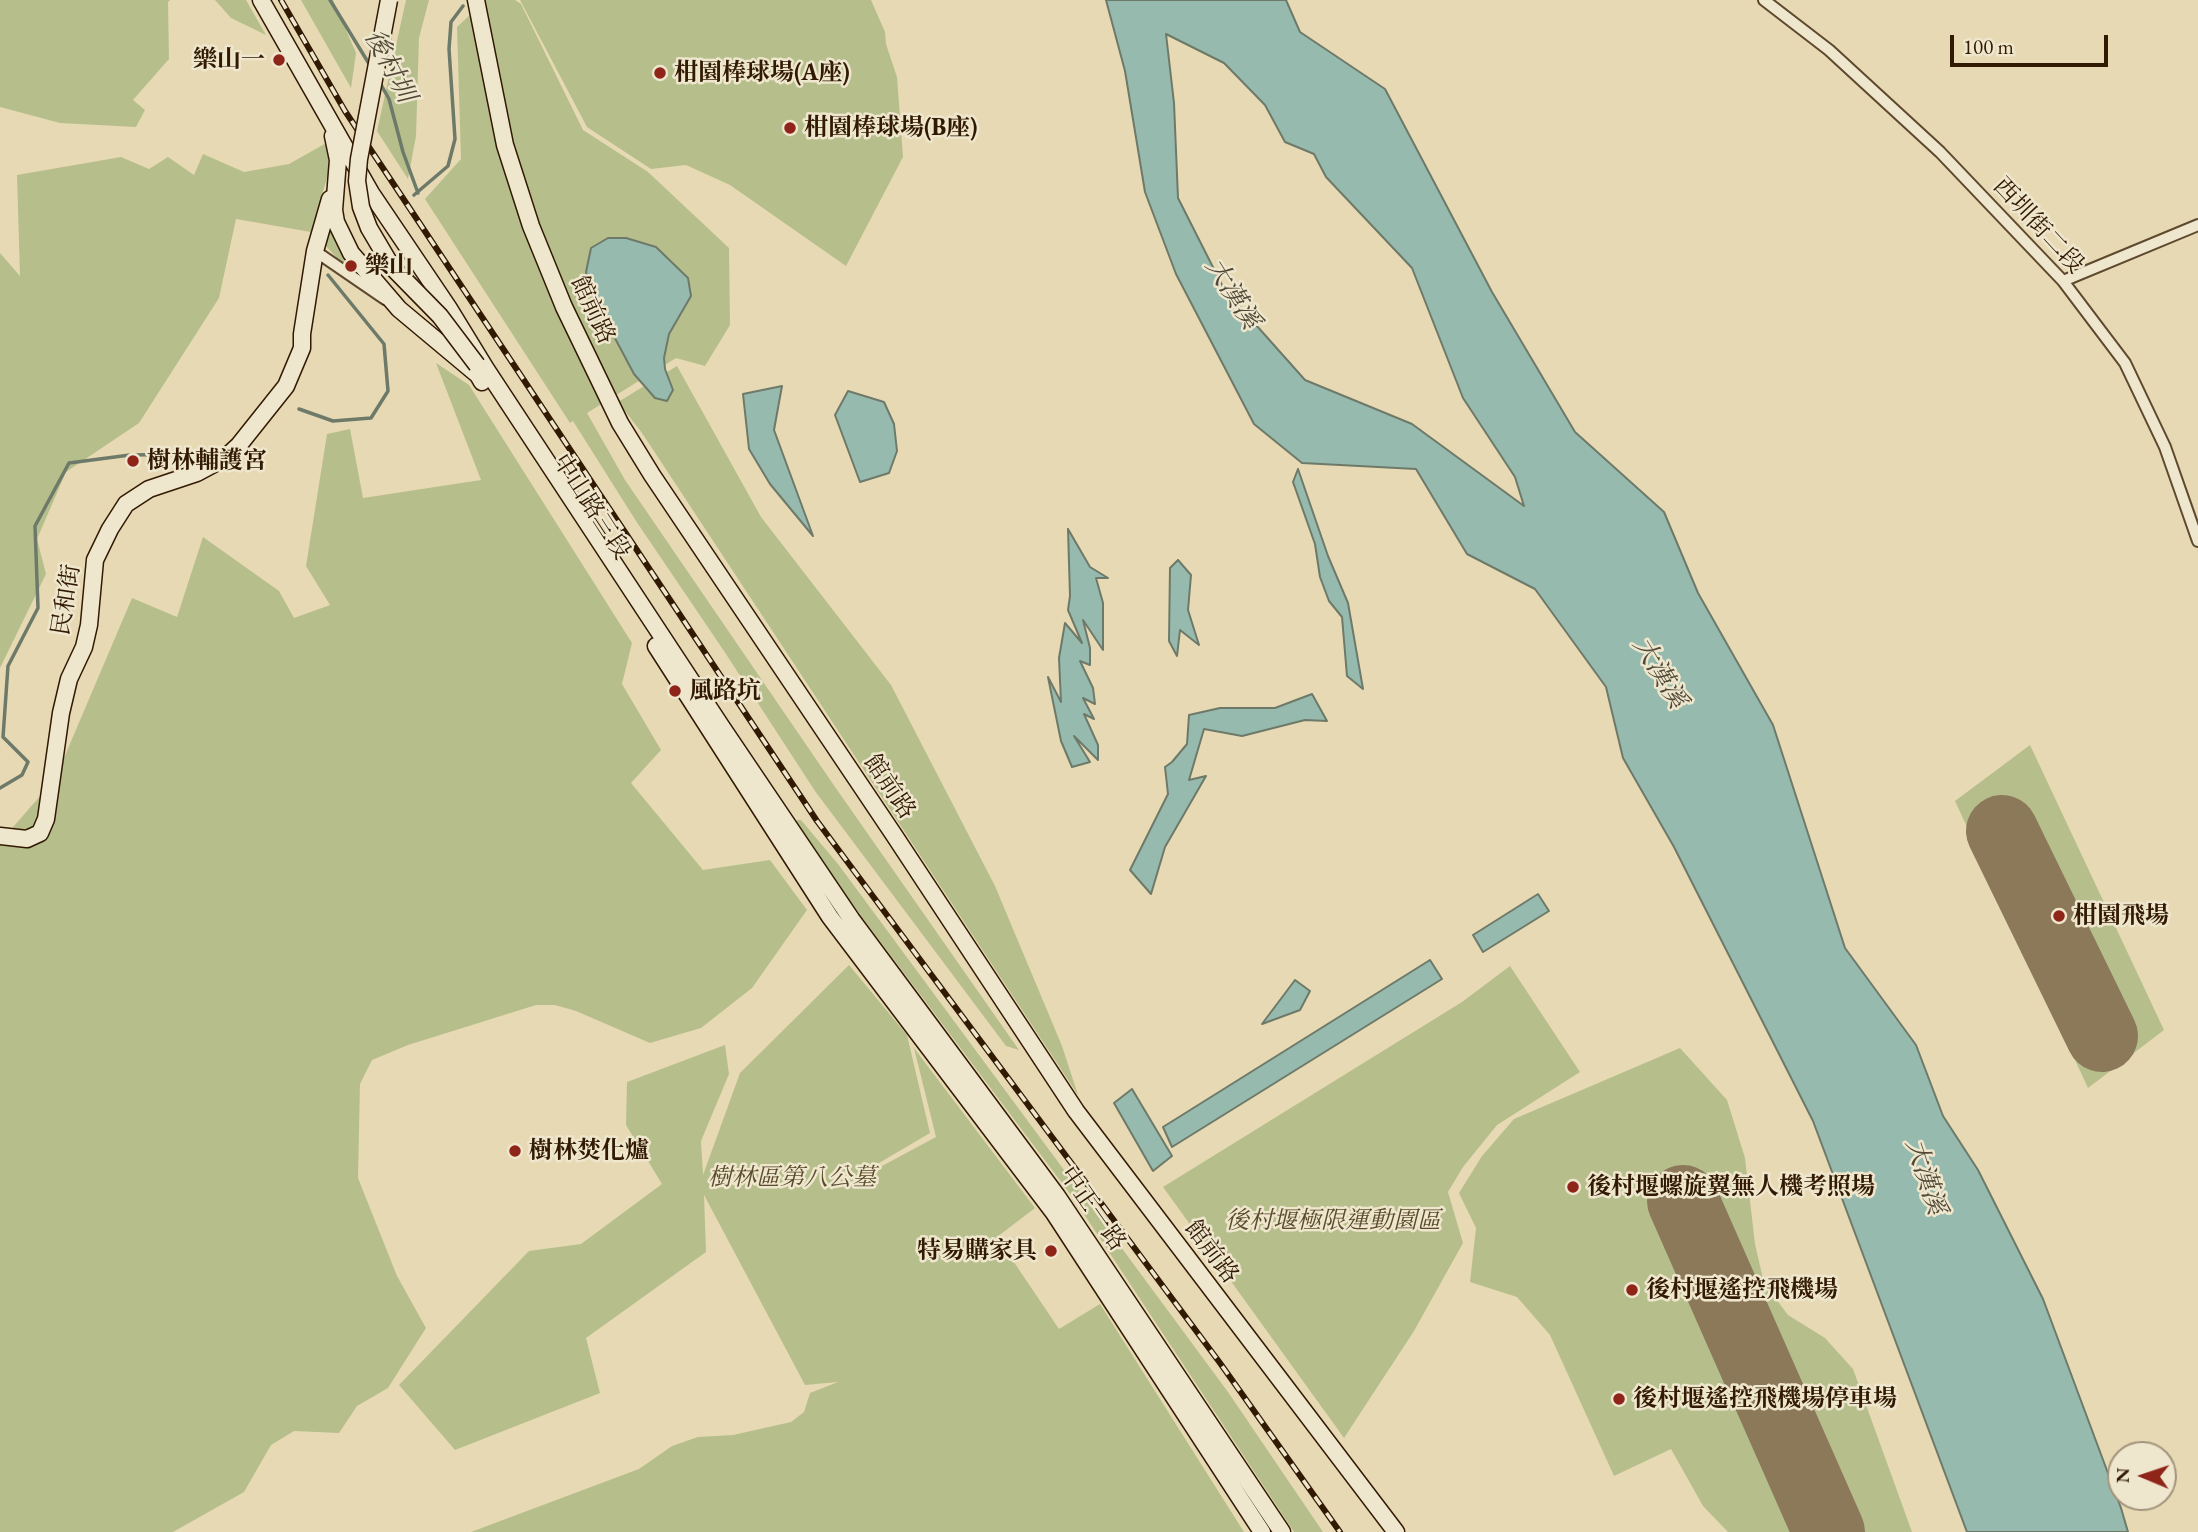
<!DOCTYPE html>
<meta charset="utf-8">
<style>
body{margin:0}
#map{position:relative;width:2198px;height:1532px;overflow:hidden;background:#e7d9b3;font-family:"EB Garamond",serif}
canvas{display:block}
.north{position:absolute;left:2107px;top:1441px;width:70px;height:70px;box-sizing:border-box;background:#efe6ce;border:2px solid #a3947c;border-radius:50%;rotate:272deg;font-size:19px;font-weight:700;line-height:28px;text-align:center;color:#311902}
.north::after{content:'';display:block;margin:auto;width:24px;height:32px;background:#8f2418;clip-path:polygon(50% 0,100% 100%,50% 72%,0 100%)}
.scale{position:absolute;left:1950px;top:35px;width:158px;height:32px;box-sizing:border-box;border:4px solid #311902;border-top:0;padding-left:9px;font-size:21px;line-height:24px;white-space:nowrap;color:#311902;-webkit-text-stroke:5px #efe6ce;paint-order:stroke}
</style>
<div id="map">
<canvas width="2198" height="1532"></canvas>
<div class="north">N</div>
<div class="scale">100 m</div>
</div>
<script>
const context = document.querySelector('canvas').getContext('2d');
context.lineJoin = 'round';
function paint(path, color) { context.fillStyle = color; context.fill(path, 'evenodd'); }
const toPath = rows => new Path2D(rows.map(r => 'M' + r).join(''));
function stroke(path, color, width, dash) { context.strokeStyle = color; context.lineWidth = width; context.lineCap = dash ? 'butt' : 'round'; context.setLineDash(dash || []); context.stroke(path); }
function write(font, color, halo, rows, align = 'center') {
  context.font = font + ' "EB Garamond","Noto Serif TC",serif'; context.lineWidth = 5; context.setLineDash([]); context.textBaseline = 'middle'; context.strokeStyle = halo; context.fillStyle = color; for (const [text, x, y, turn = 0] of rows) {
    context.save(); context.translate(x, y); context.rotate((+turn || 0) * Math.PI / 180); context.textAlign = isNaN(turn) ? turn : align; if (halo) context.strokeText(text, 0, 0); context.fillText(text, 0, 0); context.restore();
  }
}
paint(toPath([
 [0,0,170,0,168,2,169,59,133,100,145,110,136,127,60,123,0,107],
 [215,0,246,0,266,35,231,18],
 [301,0,333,0,356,53,351,88],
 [406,0,429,0,419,38,416,136,408,179,377,131],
 [486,0,515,0,521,4,583,130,648,172,729,248,730,325,705,366,676,358,587,413,625,480,833,784,1019,1050,1006,1046,815,791,724,651,636,521,573,421,570,423,425,199,461,159,457,27],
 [520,0,871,0,885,32,886,44,897,77,903,157,846,266,730,185,686,165,651,169,587,127],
 [328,142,329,171,311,232,236,219,219,298,139,423,66,472,37,539,46,574,0,668,0,253,20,276,17,175,121,157,149,169,168,157,194,175,203,154,244,172,289,164],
 [328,219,366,278,339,260,325,245],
 [436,363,469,385,632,643,622,684,661,750,631,783,703,870,770,860,807,910,752,988,701,1028,650,1043,576,1011,555,1005,536,1005,408,1045,372,1060,360,1084,358,1178,397,1276,426,1328,388,1388,357,1406,339,1433,294,1431,271,1445,244,1492,173,1532,0,1532,0,842,55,779,132,598,177,617,203,537,279,591,294,618,330,605,306,566,327,434,350,429,363,498,481,480],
 [677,366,761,517,891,685,995,886,1062,1046,1078,1095,642,433,618,402],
 [2030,745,2164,1030,2088,1088,1955,801],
 [797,820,801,820,838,864,1228,1392,1323,1532,1294,1532,1074,1199,831,876,796,823],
 [849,965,907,1035,930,1133,879,1163,882,1166,936,1137,914,1048,1035,1208,997,1237,1059,1329,1100,1304,1244,1532,471,1532,639,1469,672,1446,698,1437,733,1435,791,1422,804,1412,810,1393,838,1382,805,1385,704,1195,706,1252,586,1338,600,1393,455,1450,399,1385,529,1251,581,1244,662,1184,626,1125,627,1082,725,1045,729,1074,701,1141,703,1175,740,1073],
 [1510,966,1580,1072,1497,1125,1463,1167,1448,1192,1463,1243,1414,1331,1344,1438,1163,1187,1462,1002],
 [1680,1048,1727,1100,1745,1158,1755,1244,1764,1283,1788,1315,1825,1338,1853,1369,1912,1532,1728,1532,1703,1506,1671,1449,1614,1476,1550,1335,1517,1297,1470,1282,1476,1228,1459,1193,1482,1156,1514,1119]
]), '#b6bf8c');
const water = toPath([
 [1106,0,1286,0,1300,32,1385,89,1492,292,1575,432,1664,512,1698,593,1773,725,1845,948,1916,1045,1943,1116,1978,1170,2043,1299,2121,1508,2128,1532,1967,1532,1813,1121,1674,847,1623,758,1606,687,1535,589,1467,554,1416,469,1302,463,1254,424,1176,274,1145,192,1125,71,1106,0],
 [1166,34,1224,63,1265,105,1285,142,1314,154,1326,177,1412,268,1463,398,1515,477,1524,506,1412,424,1305,380,1224,289,1178,198,1174,103,1166,34],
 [608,238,626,238,656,247,688,278,691,296,669,334,664,358,665,369,673,390,667,401,655,398,634,374,592,295,586,272,591,248,608,238],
 [782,386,774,430,813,536,770,484,749,449,743,394,782,386],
 [848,391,884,402,894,424,897,451,889,473,860,482,835,415,848,391],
 [1298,469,1328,556,1348,603,1363,689,1347,676,1342,617,1329,601,1320,577,1315,544,1293,482,1298,469],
 [1068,529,1090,567,1108,578,1096,578,1103,603,1103,650,1083,620,1090,648,1090,665,1080,661,1093,688,1095,704,1083,698,1094,719,1084,714,1098,745,1098,760,1074,736,1090,762,1072,767,1061,741,1048,677,1061,702,1059,658,1065,623,1082,643,1068,610,1070,596,1068,529],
 [1178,560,1191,575,1188,610,1199,645,1180,630,1177,656,1169,641,1170,568,1178,560],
 [1312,694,1327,721,1305,720,1242,736,1204,729,1189,780,1206,776,1165,847,1151,894,1130,870,1168,794,1165,767,1172,762,1187,744,1189,715,1220,708,1275,708,1312,694],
 [1538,894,1549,911,1483,952,1473,935,1538,894],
 [1430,960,1442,979,1172,1147,1163,1127,1430,960],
 [1295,980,1310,991,1300,1010,1262,1024,1295,980],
 [1132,1089,1172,1156,1153,1171,1114,1103,1132,1089]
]);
paint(water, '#97baae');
stroke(water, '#6e7a69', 2);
stroke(toPath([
 [330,0,371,67],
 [380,83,389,99,403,152,418,193],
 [414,195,448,166,455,139,449,49,451,22,463,6],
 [299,409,333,421,371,418,388,391,384,344,328,275],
 [0,788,22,775,28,762,3,737,8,666,38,608,35,526,69,463,130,455,202,454]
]), '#6e7a69', 3.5);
stroke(toPath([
 [2002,831,2102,1036],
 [1683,1201,1829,1532]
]), '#8c795a', 72);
const street = toPath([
 [1764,0,1829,50,1940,152,2063,281,2125,363,2165,447,2198,541],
 [315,251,385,299],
 [2063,281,2198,225]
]);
const secondary = toPath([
 [261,0,371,193,448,307,486,369,721,726,852,920,1057,1196,1282,1532],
 [476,0,505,145,531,226,564,307,620,423,652,475,894,835,1076,1111,1396,1532],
 [333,136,338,160,334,210,336,222,351,253,399,309,478,375,482,382],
 [656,646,830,917,1054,1213,1262,1532],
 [0,836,27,839,40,833,46,819,61,713,69,679,84,647,89,625,95,560,110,529,126,504,149,489,197,473,225,458,239,445,286,386,302,348,302,334,315,251,330,199]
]);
stroke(street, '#5e492e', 14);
stroke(secondary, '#311902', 19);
stroke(street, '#efe6ce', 10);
stroke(secondary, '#efe6ce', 16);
const rail = toPath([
 [281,0,345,111,817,821,1220,1363,1340,1532]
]);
stroke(rail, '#311902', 6);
stroke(rail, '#efe6ce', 3.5, [10]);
const secondaryBridge = toPath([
 [389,0,359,159,357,181,361,207,369,228,392,267,440,316,477,365]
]);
stroke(secondaryBridge, '#311902', 19, []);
stroke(secondaryBridge, '#efe6ce', 16);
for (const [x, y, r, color] of [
 [279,60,7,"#8f2418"],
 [660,73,7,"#8f2418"],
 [790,128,7,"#8f2418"],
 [351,266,7,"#8f2418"],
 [133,461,7,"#8f2418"],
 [675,691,7,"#8f2418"],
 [2059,916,7,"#8f2418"],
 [515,1151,7,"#8f2418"],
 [1573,1187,7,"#8f2418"],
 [1051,1251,7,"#8f2418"],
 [1632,1290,7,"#8f2418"],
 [1619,1399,7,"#8f2418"]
]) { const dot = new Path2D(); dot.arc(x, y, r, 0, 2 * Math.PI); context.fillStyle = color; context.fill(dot); stroke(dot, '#efe6ce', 2.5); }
write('bold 24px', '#311902', '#efe6ce', [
 ["樂山一",265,60,"right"],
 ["柑園棒球場(A座)",674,73],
 ["柑園棒球場(B座)",804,128],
 ["樂山",365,266],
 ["樹林輔護宮",147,461],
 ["風路坑",689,691],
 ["柑園飛場",2073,916],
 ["樹林焚化爐",529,1151],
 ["後村堰螺旋翼無人機考照場",1587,1187],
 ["特易購家具",1037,1251,"right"],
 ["後村堰遙控飛機場",1646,1290],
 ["後村堰遙控飛機場停車場",1633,1399]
], 'left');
write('24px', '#311902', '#efe6ce', [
 ["西圳街二段",2038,226,47],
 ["館前路",592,310,65],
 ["中山路三段",591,507,57],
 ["民和街",67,600,-81],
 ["館前路",889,787,56],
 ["中正一路",1092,1209,55],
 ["館前路",1211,1252,53]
]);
write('italic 24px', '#594b2b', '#efe6ce', [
 ["樹林區第八公墓",792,1178],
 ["後村堰極限運動園區",1333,1221]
]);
write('italic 26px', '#504936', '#efe6ce', [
 ["後村圳",389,66,62],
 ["大漢溪",1232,294,58],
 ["大漢溪",1659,673,59],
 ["大漢溪",1925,1177,72]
]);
</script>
